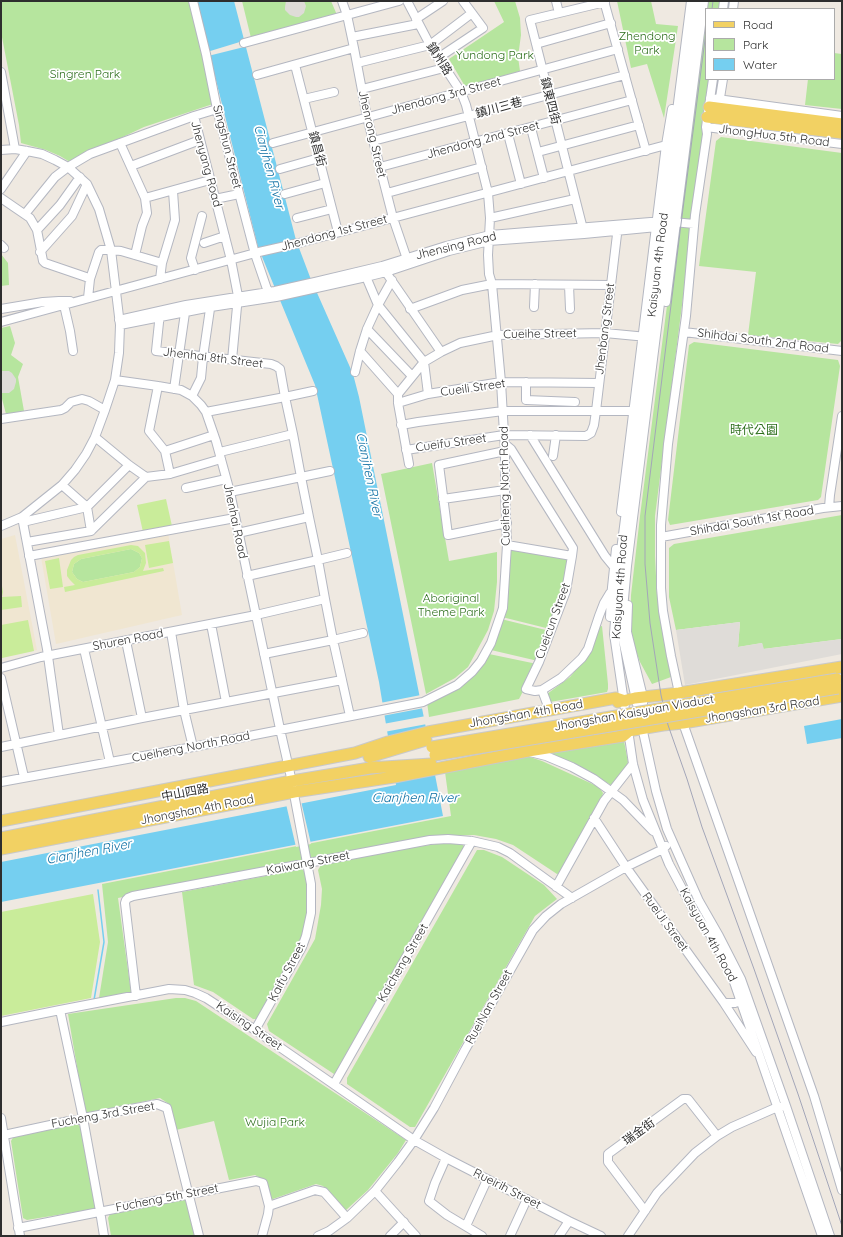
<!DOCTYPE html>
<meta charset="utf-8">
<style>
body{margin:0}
#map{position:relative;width:843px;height:1237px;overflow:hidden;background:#efe9e1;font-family:Quicksand,sans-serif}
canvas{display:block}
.frame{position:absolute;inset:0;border:2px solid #2e2e2e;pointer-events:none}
.legend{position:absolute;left:705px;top:8px;width:130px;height:72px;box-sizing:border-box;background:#fff;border:1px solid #ababab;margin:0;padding:5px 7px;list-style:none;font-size:12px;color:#2e2e2e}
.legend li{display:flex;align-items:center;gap:8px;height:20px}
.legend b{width:20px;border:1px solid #ababab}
</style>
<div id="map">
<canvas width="843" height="1237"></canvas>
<div class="frame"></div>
<ul class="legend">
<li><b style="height:5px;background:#f2d163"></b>Road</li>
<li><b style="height:11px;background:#b6e59e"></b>Park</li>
<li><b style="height:11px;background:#75cff0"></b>Water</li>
</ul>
</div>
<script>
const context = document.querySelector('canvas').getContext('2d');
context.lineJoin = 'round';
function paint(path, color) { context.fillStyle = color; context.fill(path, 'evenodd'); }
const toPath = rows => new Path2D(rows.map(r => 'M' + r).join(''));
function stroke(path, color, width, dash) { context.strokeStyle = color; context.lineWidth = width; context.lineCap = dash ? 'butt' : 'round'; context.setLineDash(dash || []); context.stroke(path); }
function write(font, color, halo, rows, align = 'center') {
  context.font = font + ' Quicksand,"Noto Sans TC",sans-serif'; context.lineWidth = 3.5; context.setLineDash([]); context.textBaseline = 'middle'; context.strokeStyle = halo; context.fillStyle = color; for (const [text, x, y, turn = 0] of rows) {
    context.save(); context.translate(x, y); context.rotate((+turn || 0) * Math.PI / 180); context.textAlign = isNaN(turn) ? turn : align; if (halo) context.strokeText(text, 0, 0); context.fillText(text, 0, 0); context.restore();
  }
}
paint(toPath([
 [168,533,182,615,56,644,41,557],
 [15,535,37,650,1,658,1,539]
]), '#f0e6d1');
paint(toPath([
 [1,1,190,1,213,104,144,127,70,162,60,156,46,150,21,143,19,125,1,32],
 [242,1,331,1,337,15,251,38],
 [494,1,515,1,520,18,521,35,518,57,520,71,466,88,449,59,504,22],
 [617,1,651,1,656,24,678,26,664,118,647,64,631,68],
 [706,1,721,1,720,9,706,9,706,79,711,79,655,516,655,556,657,596,671,677,652,684,640,662,632,641,630,631,631,595,640,516],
 [834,53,842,54,842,109,805,105,808,79,834,79],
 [721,137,842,153,842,340,838,344,748,335,756,272,699,266,716,141],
 [1,254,8,263,9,285,1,286],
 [10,326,15,343,11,355,23,364,18,377,24,411,6,414,1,395,1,328],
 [694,342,838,360,840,366,821,497,818,500,670,525,668,520,689,345],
 [432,463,449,561,497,552,497,582,494,611,488,630,468,667,455,678,426,694,381,474],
 [842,515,842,639,763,649,762,643,738,647,740,622,676,630,669,597,669,548,674,544],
 [131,549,139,553,142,558,140,567,134,572,83,582,77,579,72,572,74,564,81,559],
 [508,549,569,558,565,590,550,629,502,617],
 [501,619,550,631,538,661,491,650],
 [602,626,608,684,608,689,607,692,550,702,547,694,570,677,580,665,598,627],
 [489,654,537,664,519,699,429,717,427,702,451,692,473,677],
 [624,741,628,762,626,767,611,785,571,762,548,753],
 [527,756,542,761,599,787,603,793,602,797,560,873,557,874,513,845,496,839,474,835,435,836,118,898,131,992,99,998,108,942,102,884,451,816,445,772],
 [442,843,463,844,464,849,337,1072,334,1074,269,1031,267,1024,315,939,321,905,322,889,318,870,321,865,367,855],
 [477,850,484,850,502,857,544,885,557,899,535,916,415,1127,410,1127,347,1084,347,1078],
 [302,869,306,873,308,901,305,925,298,949,258,1019,253,1019,213,992,194,985,182,892],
 [176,998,185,998,196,1001,406,1140,398,1153,368,1190,345,1211,323,1186,316,1184,270,1200,266,1181,255,1175,229,1180,214,1121,176,1130,169,1104,160,1098,85,1114,68,1014],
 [77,1124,81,1127,97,1205,94,1209,27,1220,23,1218,11,1141,14,1136],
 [184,1199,188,1202,197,1236,111,1236,108,1218,111,1212]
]), '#b6e59e');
paint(toPath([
 [166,499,172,526,143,532,137,505],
 [169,541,173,563,149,568,145,545],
 [131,545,138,546,145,553,146,563,143,571,163,568,164,571,65,592,64,587,75,585,70,580,67,576,67,570,71,560,74,557,78,555],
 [131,549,139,553,142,558,140,567,134,572,83,582,77,579,72,572,74,564,81,559],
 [59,558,63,587,50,589,45,561],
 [1,580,3,592,2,597,21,596,22,607,1,610],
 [28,620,34,651,2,658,1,625],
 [93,894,100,942,91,998,1,1016,1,912]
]), '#c9ec9a');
paint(toPath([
 [286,1,304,1,306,6,304,13,299,17,296,17,290,15,285,10,285,7],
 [1,371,9,371,12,373,16,379,16,382,14,389,9,393,1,393],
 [740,622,738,647,762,643,764,649,842,639,842,654,685,685,676,630]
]), '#dfdcd8');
paint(toPath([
 [196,1,234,1,296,240,310,277,353,374,359,397,424,718,443,816,1,902,1,862,396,785,379,682,315,385,258,247],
 [842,719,842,738,807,744,804,726]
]), '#75cff0');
paint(toPath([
 [243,41,244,47,208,56,207,52],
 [421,695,424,708,382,716,380,703],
 [426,716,427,724,384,732,383,724],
 [428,728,436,772,393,780,386,737],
 [301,801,311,844,296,847,286,804]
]), '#efe9e1');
stroke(toPath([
 [94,1000,104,942,98,890]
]), '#75cff0', 1.5);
const minor = toPath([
 [193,1,206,54,217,109,255,254,268,292],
 [342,1,347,15,354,48,367,117,393,218,408,262],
 [556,1,559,13],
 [604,1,646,151],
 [691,1,619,566,614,634,633,764,643,800,669,864,694,911,715,942,734,982,822,1236],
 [698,1,627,566,621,631,656,791,667,829,699,901,719,936,741,979,786,1106,830,1236],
 [723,9,724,1],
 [733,9,734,1],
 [416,19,443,1],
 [352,37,418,24],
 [244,43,399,1],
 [536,44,611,23],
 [438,58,483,28,463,1],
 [357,63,430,45,472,13],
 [295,65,338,232],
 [1,72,15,149],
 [257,75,354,48],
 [713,79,706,127,707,134,695,215,686,316,668,444,661,525,661,588,663,611,671,656,679,693,683,723,814,1096,842,1190],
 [362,89,444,68],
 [710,98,842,116],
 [304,99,334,92],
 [719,104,723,79],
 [194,116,217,109],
 [706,127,842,144],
 [531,128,544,178],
 [508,134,521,184],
 [373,141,625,75],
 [120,143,145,198,147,213,142,226,135,255],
 [273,143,618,49],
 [1,150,15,149,27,151,42,154,55,160,68,167,87,184,99,209,111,250,120,325,119,353,115,380,105,410,95,437,86,454,75,470,62,485,22,517,1,526],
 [538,152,639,125],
 [131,166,200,140],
 [380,167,632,100],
 [280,169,319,158],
 [1,189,27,151],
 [387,193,482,167],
 [285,194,325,183],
 [1,198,30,218,37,230,43,261,45,263,86,277,90,279,88,298],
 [145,198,210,180],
 [215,199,239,194],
 [25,214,55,177,68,167,90,154,194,116,231,260,238,296,232,360],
 [297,218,332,209],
 [490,218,575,199],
 [37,230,60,205,80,177],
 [584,233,530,20,605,2],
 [204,243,225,236],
 [1,245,4,248],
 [40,252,72,216,87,184],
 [383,268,441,352],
 [195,270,191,258,202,216],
 [364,272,378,305,424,362],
 [90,279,99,252,101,250,111,250,121,251,162,263],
 [160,279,162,263,175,220,173,191],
 [569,285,570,309],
 [666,302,704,1],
 [64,305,70,331,73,351],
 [534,307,535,284],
 [1,309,43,302,59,301,70,301],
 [410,309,462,290,492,284,611,285],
 [160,313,156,351,271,364,276,366,280,369,285,397,206,412],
 [119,320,186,305,275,291,315,282,382,266,446,246,490,235,663,221,694,224],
 [1,322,259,252,299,243,666,145],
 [120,325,211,307,276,297,366,277,386,272,449,251,489,241,584,234,657,227],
 [367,329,412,376],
 [684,332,842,351],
 [360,351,398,394],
 [424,362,428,394],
 [355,372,360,351,367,329,378,305,392,280],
 [115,380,158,386,181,390,192,396,201,405,206,412,216,441,230,492,280,729,290,773,311,884,311,913,306,936,302,947,255,1030],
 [526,382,526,400,575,402],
 [158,386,149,431,165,451],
 [174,389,186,306],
 [192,396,201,378,203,357,211,302],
 [398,403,428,394,501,382,599,383],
 [1,419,61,410,65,408,71,402,82,399,89,401,105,410],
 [401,425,418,422,503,411,633,411],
 [530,435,605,556,614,567],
 [95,437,129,465,146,477],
 [505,444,511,449,573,548,572,556],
 [406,450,504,435,586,436,591,433,594,425,596,411,618,226],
 [165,451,214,435],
 [165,451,170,474],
 [505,451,439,465,448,535,507,523],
 [220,452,293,434,285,397,313,391],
 [553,456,556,435],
 [409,464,398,403,398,394,424,362,441,352,460,343,498,335,605,333,647,337],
 [146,477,170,474,221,459],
 [62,485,87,507,91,531],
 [186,488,226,479],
 [230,492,301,477,293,434],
 [443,499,505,490],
 [829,507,830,495,842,416],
 [621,512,666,145,672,109],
 [22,517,47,649,59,735],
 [23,522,87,507,129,465],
 [238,533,309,517,301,477,330,471],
 [661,537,823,508,842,506],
 [27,542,91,531,146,477],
 [507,545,572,556,566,591,539,662,526,689,535,691,542,690,549,709],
 [29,556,235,518],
 [247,576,318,560,309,517],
 [628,605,627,632,643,697,643,716],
 [610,617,611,597,616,549],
 [211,624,226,702],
 [171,632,184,710,193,747],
 [126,641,142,718],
 [84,649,110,762],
 [264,654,333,640,325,599],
 [1,668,41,657,256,615,325,599,318,560,347,553],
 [1,678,24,777],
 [342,680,350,716],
 [542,690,561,678,582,658,588,649,599,616,604,603,610,593],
 [1,747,142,718,342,680,333,640,363,633],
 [530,752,546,756,572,767,594,779,623,800,653,831],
 [1,782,193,747,423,702,457,685,472,672,481,661,491,643,503,608,507,545,505,490,505,451,501,382,492,284,489,274,488,255,490,218,488,193,466,105,461,92,430,45,407,1],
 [594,818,626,867,724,1003,735,1003,745,1000],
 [556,887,604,801,633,764],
 [136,996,125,903,126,900,128,898,133,896,430,840,448,839,472,841,498,847,510,853,572,898],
 [724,1003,756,1052],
 [60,1010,169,989,185,990,195,993,206,998,255,1030,414,1140,446,1158,569,1221,601,1236],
 [1,1022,60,1010,83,1118,100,1211,104,1236],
 [334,1084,472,841],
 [1,1118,20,1236],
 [4,1135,83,1118,157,1104,167,1108,199,1236],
 [446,1158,435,1183,429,1201,447,1215,482,1236],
 [375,1191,416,1236],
 [269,1206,315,1190,324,1192,347,1218],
 [645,1211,608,1162,608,1154,683,1099,688,1099,717,1136],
 [466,1226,487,1180],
 [18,1228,256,1181,263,1183,269,1206,268,1214,262,1236],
 [318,1236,329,1231,347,1218,375,1191,398,1162,414,1140,434,1108,465,1050,533,930,546,916,561,904,626,867,663,849,666,846],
 [390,1236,404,1222],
 [510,1236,527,1199],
 [559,1236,569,1221],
 [628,1236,657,1193,695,1153,717,1136,732,1127,773,1109,781,1107]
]);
const major = toPath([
 [709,107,842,124],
 [707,117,842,133],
 [618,702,635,698,679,693,842,667],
 [622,732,663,725,683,723,842,696],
 [369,757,426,740],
 [369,768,431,764],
 [1,821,355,753,388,742,428,732,616,698,625,701],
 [1,838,292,781,376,767],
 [1,849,294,792,394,777,528,751,623,736,629,731]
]);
stroke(minor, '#b4b7c1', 10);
stroke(major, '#c9c9c9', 13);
stroke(minor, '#fff', 8);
stroke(major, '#f2d163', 11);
stroke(toPath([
 [712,9,713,1],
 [706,32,681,224,645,516,645,564,650,623,661,695,668,725,687,779,702,827,754,969,798,1094,842,1226]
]), '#a3a6b8', 1);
const majorBridge = toPath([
 [432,747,837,679],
 [435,755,838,688]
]);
stroke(majorBridge, '#c9c9c9', 13, []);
stroke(majorBridge, '#f2d163', 11);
write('12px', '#2c6e1b', '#fff', [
 ["Zhendong",647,36],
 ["Park",647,50],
 ["Yundong Park",495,55],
 ["Singren Park",85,74],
 ["時代公園",754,430],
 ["Aboriginal",451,598],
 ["Theme Park",451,612],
 ["Wujia Park",275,1122]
]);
write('12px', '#2e2e2e', '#fff', [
 ["鎮州路",439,59,57],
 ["Jhendong 3rd Street",446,96,-15],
 ["鎮東四街",550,101,76],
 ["鎮川三巷",499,108,-15],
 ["Jhenrong Street",372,134,77],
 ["JhongHua 5th Road",774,136,7],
 ["Jhendong 2nd Street",483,140,-15],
 ["Singshun Street",227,147,76],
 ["鎮昌街",317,149,75],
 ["Jhenyang Road",206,164,75],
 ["Jhendong 1st Street",334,233,-15],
 ["Jhensing Road",456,246,-14],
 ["Kaisyuan 4th Road",658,265,-83],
 ["Jhenbang Street",605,329,-83],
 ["Cueihe Street",540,334,-1],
 ["Shihdai South 2nd Road",763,341,7],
 ["Jhenhai 8th Street",213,358,7],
 ["Cueili Street",473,388,-8],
 ["Cueifu Street",451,443,-8],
 ["Cueiheng North Road",505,486,-91],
 ["Jhenhai Road",235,521,78],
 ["Shihdai South 1st Road",752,521,-10],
 ["Kaisyuan 4th Road",620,587,-86],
 ["Cueicun Street",553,621,-70],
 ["Shuren Road",128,640,-11],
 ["Jhongshan 3rd Road",762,710,-9],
 ["Jhongshan Kaisyuan Viaduct",634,713,-10],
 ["Jhongshan 4th Road",526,714,-10],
 ["Cueiheng North Road",191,747,-11],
 ["中山四路",185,793,-11],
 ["Jhongshan 4th Road",197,810,-11],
 ["Kaiwang Street",308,863,-11],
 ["RueiJi Street",665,922,54],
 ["Kaisyuan 4th Road",708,935,61],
 ["Kaicheng Street",403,963,-60],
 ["Kaifu Street",287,972,-62],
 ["RueiNan Street",489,1007,-61],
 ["Kaising Street",249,1026,34],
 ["Fucheng 3rd Street",103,1115,-10],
 ["瑞金街",639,1132,-36],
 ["Rueirih Street",507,1189,27],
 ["Fucheng 5th Street",167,1198,-11]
]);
write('italic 13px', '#0d6fa3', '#fff', [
 ["Cianjhen River",269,167,75],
 ["Cianjhen River",369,475,78],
 ["Cianjhen River",415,798],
 ["Cianjhen River",89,852,-11]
]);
</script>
